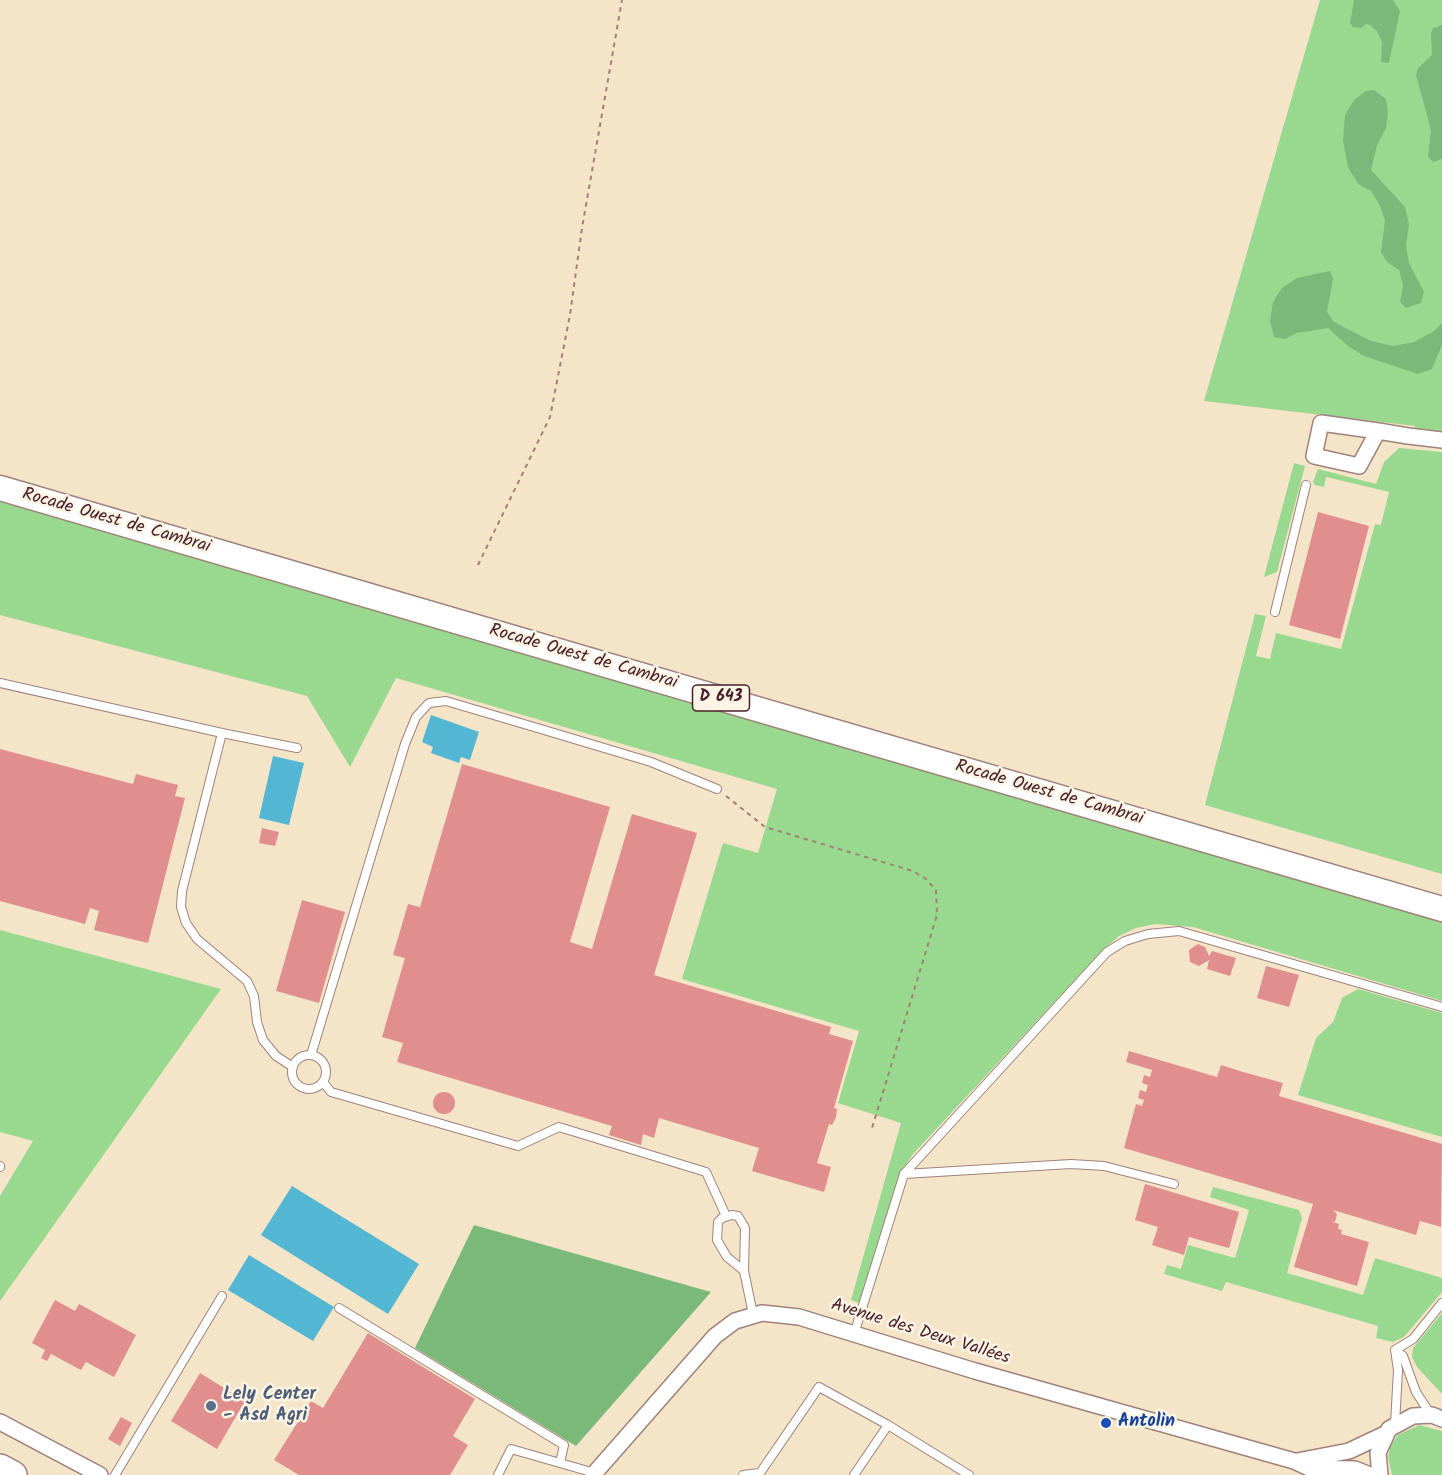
<!DOCTYPE html>
<meta charset="utf-8">
<style>
body{margin:0}
canvas{display:block;background:#f4e4c8}
</style>
<canvas width="1442" height="1475"></canvas>
<script>
const context = document.querySelector('canvas').getContext('2d');
context.lineJoin = 'round';
function paint(path, color) { context.fillStyle = color; context.fill(path, 'evenodd'); }
const toPath = rows => new Path2D(rows.map(r => 'M' + r).join(''));
function stroke(path, color, width, dash) { context.strokeStyle = color; context.lineWidth = width; context.lineCap = dash ? 'butt' : 'round'; context.setLineDash(dash || []); context.stroke(path); }
function write(font, color, halo, rows, align = 'center') {
  context.font = font + ' Kalam,sans-serif'; context.lineWidth = 5; context.setLineDash([]); context.textBaseline = 'middle'; context.strokeStyle = halo; context.fillStyle = color; for (const [text, x, y, turn = 0] of rows) {
    context.save(); context.translate(x, y); context.rotate((+turn || 0) * Math.PI / 180); context.textAlign = isNaN(turn) ? turn : align; if (halo) context.strokeText(text, 0, 0); context.fillText(text, 0, 0); context.restore();
  }
}
paint(toPath([
 [1320,0,1442,0,1442,432,1415,429,1415,426,1204,401],
 [1399,448,1442,452,1442,874,1205,805,1255,614,1266,616,1256,656,1270,659,1276,633,1341,649,1375,524,1381,525,1389,492,1326,477,1324,487,1315,485,1313,482,1318,469,1376,484,1384,462],
 [1294,463,1305,466,1277,572,1264,577],
 [0,500,1442,922,1442,1001,1193,927,1155,924,1136,928,1119,936,1104,949,913,1154,903,1169,865,1297,862,1304,851,1300,901,1123,838,1103,859,1031,682,979,723,843,758,853,777,789,396,678,350,767,307,696,0,615],
 [0,930,221,989,0,1301,0,1196,33,1141,0,1132],
 [1358,989,1442,1013,1442,1137,1298,1095,1316,1038,1333,1022,1342,998],
 [1213,1187,1299,1210,1302,1218,1287,1273,1363,1295,1375,1258,1442,1278,1442,1292,1404,1337,1393,1342,1376,1338,1378,1326,1226,1282,1222,1291,1164,1274,1167,1265,1181,1269,1188,1245,1235,1258,1249,1210,1210,1197],
 [1442,1313,1442,1394,1417,1367,1412,1357,1413,1348],
 [1419,1425,1442,1431,1442,1475,1392,1475,1388,1457,1391,1445,1398,1435]
]), '#99d98f');
paint(toPath([
 [1354,0,1393,0,1400,11,1389,63,1381,62,1382,42,1377,31,1370,25,1366,24,1361,28,1353,27,1350,23],
 [1442,25,1442,159,1433,162,1428,156,1431,130,1416,75,1418,68,1432,55,1431,33,1433,28],
 [1374,90,1386,99,1388,113,1386,128,1377,145,1371,170,1405,207,1409,224,1406,246,1409,263,1424,292,1421,303,1406,308,1400,302,1403,286,1399,270,1387,262,1381,252,1385,221,1380,206,1371,191,1358,184,1348,167,1343,141,1345,115,1354,100,1366,91],
 [1330,271,1333,279,1327,312,1334,322,1371,341,1393,346,1414,342,1434,331,1442,323,1442,345,1432,369,1418,374,1364,356,1348,346,1328,328,1297,333,1285,339,1274,337,1270,321,1273,302,1282,288,1297,278],
 [474,1225,711,1292,576,1446,415,1348]
]), '#7ab97a');
paint(toPath([
 [431,715,479,732,470,760,461,757,459,763,431,753,433,747,422,742],
 [273,756,304,763,289,825,259,818],
 [292,1186,419,1264,388,1314,261,1235],
 [249,1255,334,1307,313,1341,228,1290]
]), '#53b6d2');
paint(toPath([
 [1318,512,1369,526,1340,639,1289,625],
 [0,749,133,784,136,774,178,785,175,796,185,798,148,943,94,930,99,911,90,908,85,924,0,901],
 [462,764,610,807,570,942,592,949,632,814,697,833,654,975,831,1027,829,1034,853,1041,834,1108,837,1109,836,1117,832,1125,829,1124,817,1163,831,1167,824,1192,752,1171,759,1148,659,1118,654,1138,643,1134,641,1145,609,1135,612,1126,397,1062,403,1043,382,1037,405,958,393,955,408,904,420,907],
 [262,828,279,832,275,846,259,843],
 [302,900,345,912,319,1003,276,991],
 [1198,944,1205,947,1209,956,1212,951,1236,958,1230,976,1207,969,1209,960,1199,966,1190,962,1189,950],
 [1266,966,1299,975,1289,1007,1257,998],
 [1129,1051,1217,1077,1221,1065,1243,1072,1283,1083,1279,1096,1442,1144,1441,1227,1420,1221,1416,1235,1333,1210,1337,1214,1335,1222,1330,1221,1339,1224,1338,1229,1342,1230,1341,1234,1369,1242,1357,1286,1294,1267,1313,1204,1124,1148,1136,1104,1142,1106,1144,1100,1138,1098,1140,1090,1146,1092,1148,1085,1142,1083,1144,1075,1150,1077,1152,1070,1126,1062],
 '433 1103a11 11 0 1 1 22 0a11 11 0 1 1-22 0Z',
 [1145,1184,1239,1212,1229,1248,1189,1237,1184,1255,1152,1245,1158,1227,1135,1220],
 [55,1300,75,1311,79,1304,136,1335,114,1377,86,1362,81,1370,51,1354,47,1361,41,1358,45,1350,32,1343],
 [368,1333,475,1399,453,1436,468,1445,450,1475,299,1475,274,1460,311,1401,323,1408],
 [200,1373,245,1401,217,1449,171,1421],
 [121,1417,132,1423,120,1446,108,1439]
]), '#e08f8e');
const service = toPath([
 [1275,612,1306,485],
 [0,683,222,733,182,891,181,907,186,923,197,939,247,981,254,996,257,1022,263,1040,276,1056,293,1067],
 [222,733,297,748],
 '292 1072a17 17 0 1 1 34 0a17 17 0 1 1-34 0Z',
 [311,1055,405,744,416,717,429,703,446,701,534,727,651,762,717,789],
 [323,1082,331,1092,518,1146,559,1127,706,1172,726,1216],
 [0,1166,0,1167],
 [904,1174,1071,1164,1104,1166,1174,1184],
 [744,1271,727,1257,717,1240,718,1222,722,1218,732,1215,738,1216,745,1228,744,1271,753,1314],
 [339,1308,564,1445,560,1463],
 [854,1334,904,1174,1107,952,1125,941,1148,934,1179,931,1442,1007],
 [1395,1350,1403,1356,1416,1392,1431,1415],
 [1395,1350,1413,1339,1442,1303],
 [1395,1424,1398,1370,1395,1350],
 [115,1475,222,1296],
 [498,1475,511,1449,595,1473],
 [743,1475,760,1473,819,1387,888,1425,969,1475],
 [854,1475,888,1425]
]);
const minor = toPath([
 [1378,431,1359,466,1314,456,1321,423,1378,431,1408,436,1442,440],
 [0,1422,100,1475],
 [1297,1461,1349,1451,1385,1434],
 [593,1475,715,1336,735,1321,762,1313,799,1317,975,1371,1294,1461,1309,1468,1355,1469,1370,1475],
 [1380,1475,1378,1453,1389,1429,1413,1416,1432,1415,1442,1419]
]);
const trunk = toPath([
 [0,488,1442,909]
]);
const motorway = toPath([
 [0,1468,13,1475]
]);
stroke(service, '#9f827a', 10);
stroke(minor, '#9f827a', 18);
stroke(trunk, '#9f827a', 27);
stroke(motorway, '#9f827a', 30);
stroke(toPath([
 [478,565,550,417,570,315,582,228,622,0],
 [726,796,765,827,913,871,926,879,936,890,937,915,872,1128]
]), '#9f827a', 2, [4.5, 4.5]);
stroke(service, '#fff', 8);
stroke(minor, '#fff', 15);
stroke(trunk, '#fff', 24);
stroke(motorway, '#fff', 27);
for (const [x, y, r, color] of [
 [211,1406,6,"#5c6f8a"],
 [1106,1423,6,"#1a4fb4"]
]) { const dot = new Path2D(); dot.arc(x, y, r, 0, 2 * Math.PI); context.fillStyle = color; context.fill(dot); stroke(dot, '#fcf5e5', 2); }
for (const [x, y, w] of [
 [721,698,57]
]) { const box = new Path2D(); box.roundRect(x - w / 2, y - 13, w, 26, 4.5); context.fillStyle = '#fcf5e5'; context.fill(box); stroke(box, '#4a1f2b', 1.5); }
write('bold 16px', '#4a1f2b', null, [
 ["D 643",721,698]
]);
write('18px', '#4a1f2b', '#fcf5e5', [
 ["Rocade Ouest de Cambrai",116,522,16],
 ["Rocade Ouest de Cambrai",583,658,16],
 ["Rocade Ouest de Cambrai",1049,794,16],
 ["Avenue des Deux Vallées",920,1333,17]
]);
write('bold 18px', '#4e5e75', '#fcf5e5', [
 ["Lely Center",223,1396],
 ["- Asd Agri",223,1417]
], 'left');
write('bold 18px', '#164399', '#fcf5e5', [
 ["Antolin",1118,1423]
], 'left');
</script>
